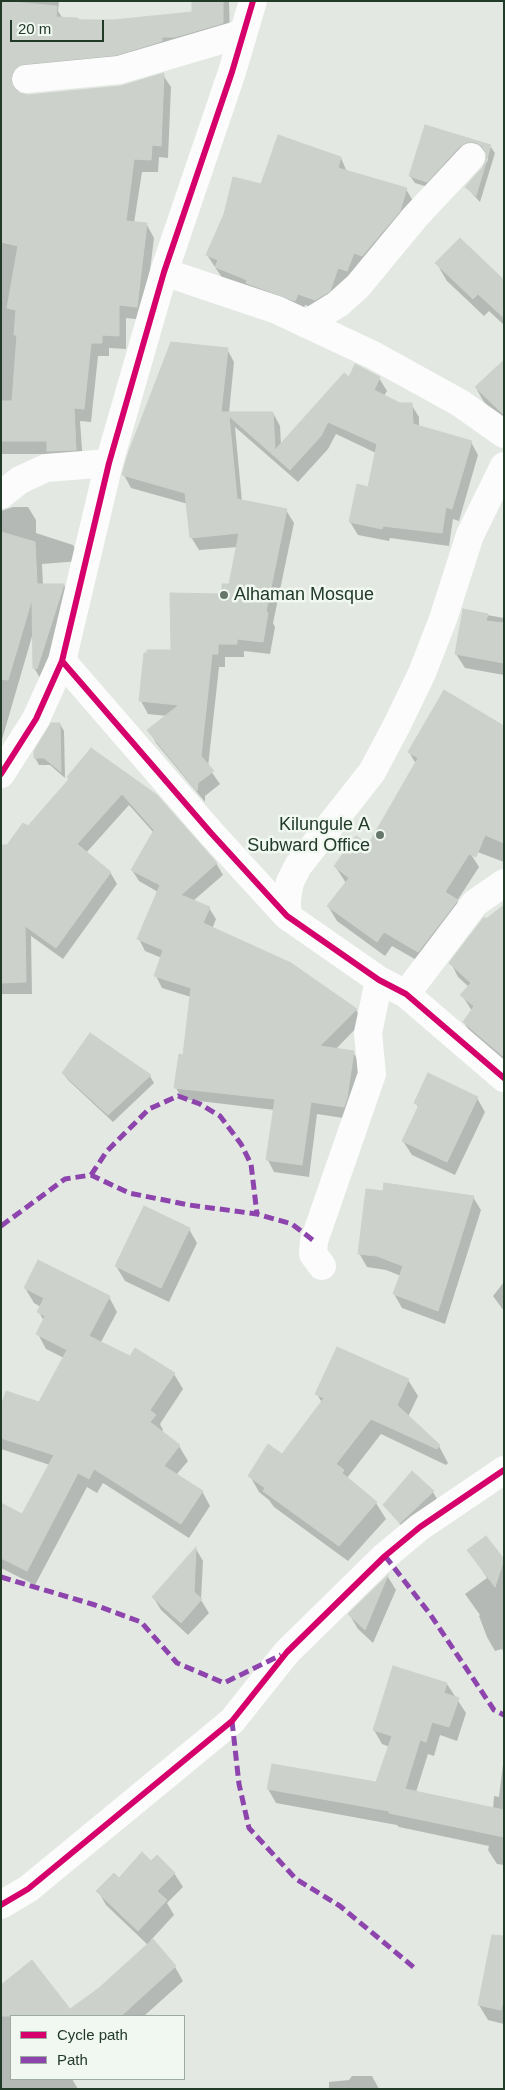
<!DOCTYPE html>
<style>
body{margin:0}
#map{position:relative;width:505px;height:2090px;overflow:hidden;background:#e3e8e3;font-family:Arial,sans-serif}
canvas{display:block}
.frame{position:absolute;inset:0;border:2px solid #223a28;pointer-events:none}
.legend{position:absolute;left:10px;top:2015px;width:175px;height:65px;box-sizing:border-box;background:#f1f7f1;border:1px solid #9eaba1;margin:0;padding:6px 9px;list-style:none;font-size:15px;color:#223a28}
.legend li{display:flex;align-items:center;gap:10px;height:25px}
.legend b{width:25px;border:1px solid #9eaba1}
.scale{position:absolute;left:10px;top:20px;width:94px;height:22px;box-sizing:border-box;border:2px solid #223a28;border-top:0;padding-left:6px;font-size:15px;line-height:18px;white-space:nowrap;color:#223a28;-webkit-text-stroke:4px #f1f7f1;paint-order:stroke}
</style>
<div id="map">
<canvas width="505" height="2090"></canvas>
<div class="frame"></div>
<ul class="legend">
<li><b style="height:6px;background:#d6006c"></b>Cycle path</li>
<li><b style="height:6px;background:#8e44ad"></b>Path</li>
</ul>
<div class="scale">20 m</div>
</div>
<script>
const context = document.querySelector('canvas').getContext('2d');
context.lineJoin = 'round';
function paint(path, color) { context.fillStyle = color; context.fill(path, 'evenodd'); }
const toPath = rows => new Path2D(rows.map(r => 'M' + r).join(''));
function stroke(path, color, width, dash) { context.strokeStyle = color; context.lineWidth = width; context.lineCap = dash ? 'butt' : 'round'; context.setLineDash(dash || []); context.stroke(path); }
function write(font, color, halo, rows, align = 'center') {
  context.font = font + ' Arial,sans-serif'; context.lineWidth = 5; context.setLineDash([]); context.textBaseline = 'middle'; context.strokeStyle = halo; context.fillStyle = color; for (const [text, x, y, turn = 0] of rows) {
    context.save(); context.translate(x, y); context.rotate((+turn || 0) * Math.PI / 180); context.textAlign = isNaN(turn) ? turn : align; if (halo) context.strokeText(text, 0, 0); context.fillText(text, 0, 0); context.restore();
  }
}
paint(toPath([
 [1,1,59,1,58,11,63,19,113,21,193,13,193,1,229,1,230,36,19,87,18,93,27,96,121,87,163,75,171,87,168,158,159,157,158,172,142,172,134,223,147,225,154,238,144,320,126,318,126,349,109,348,109,356,98,356,91,422,80,421,83,463,50,454,1,454],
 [425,127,490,146,495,153,480,202,466,187,483,168,488,160,487,153,480,149,431,188,415,183,410,176],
 [341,158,347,172,406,189,413,201,354,283,345,279,335,304,323,311,305,305,302,313,223,279,207,255,262,185],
 [437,264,504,281,504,325,489,311,484,316,447,281],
 [227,349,234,362,229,413,273,413,280,426,281,445,349,378,379,378,387,391,384,396,400,405,411,404,419,417,419,427,471,442,478,455,459,521,453,519,449,546,390,538,389,541,358,535,350,522,369,488,376,453,336,434,328,449,298,482,235,427,242,502,286,510,294,523,273,623,275,627,270,654,244,651,244,657,225,657,225,667,219,667,208,767,220,784,205,796,205,802,156,743,149,730,167,716,148,714,141,701,172,651,230,585,238,547,199,550,191,537,188,504,131,488,124,475,155,384],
 [504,362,504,422,484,402,476,388],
 [13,507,28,507,36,520,36,533,73,545,81,558,80,561,42,564,43,585,64,585,71,598,42,681,34,668,33,633,1,743,1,511],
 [464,611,504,618,504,675,465,668,456,654],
 [504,722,504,862,467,848,479,867,457,901,465,916,427,966,392,946,385,956,337,921,328,906,346,883,335,866,369,846,416,764,409,752,503,726],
 [60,724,64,731,65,778,50,765,39,765,35,758],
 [91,749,216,863,223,875,193,901,209,908,216,919,212,929,356,1010,363,1021,335,1050,353,1052,360,1064,350,1119,317,1114,309,1177,274,1172,268,1160,275,1110,182,1099,176,1088,184,1056,191,997,162,988,156,976,162,958,145,951,139,939,158,892,139,881,132,870,154,833,129,805,86,853,110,872,117,884,63,959,31,936,32,994,1,994,1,855,70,781],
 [504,906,504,1063,472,1036,464,1022,472,1011,462,995,469,987,458,977,451,963,486,921],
 [63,1073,150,1076,154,1083,113,1122,68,1080],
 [477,1098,485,1112,455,1175,412,1155,403,1141,419,1109,416,1103],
 [384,1192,473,1197,481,1210,445,1324,402,1308,394,1294,401,1276,386,1270,367,1267,359,1253],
 [189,1229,197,1243,169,1302,125,1281,116,1266],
 [504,1282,504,1311,493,1296],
 [25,1288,109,1297,117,1312,101,1342,130,1358,174,1374,183,1389,160,1424,163,1430,162,1432,179,1446,188,1461,176,1475,202,1491,210,1506,189,1538,103,1483,97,1493,87,1487,35,1585,1,1568,1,1505,23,1516,50,1465,1,1449,1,1406,40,1404,64,1358,46,1349,38,1334,44,1321,39,1312,41,1307,34,1303],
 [408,1380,418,1396,408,1417,439,1446,448,1463,446,1465,381,1434,347,1478,376,1503,386,1519,348,1561,274,1507,269,1500,259,1492,250,1476,282,1456,322,1403,317,1394],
 [412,1473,433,1492,437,1499,405,1530,384,1505],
 [486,1538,504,1561,504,1653,502,1649,495,1651,487,1637,479,1616,480,1615,465,1594,487,1578,469,1550],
 [196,1549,203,1561,201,1600,209,1613,188,1635,161,1610,153,1597],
 [388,1577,396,1590,373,1643,358,1629,349,1614],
 [447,1684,466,1713,457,1741,440,1735,434,1756,428,1754,416,1792,493,1809,494,1796,499,1797,504,1756,504,1865,497,1864,488,1850,489,1846,399,1827,397,1825,276,1803,268,1789,377,1784,390,1747,382,1744,374,1730],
 [151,1862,174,1873,183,1887,167,1903,174,1915,151,1940,175,1967,183,1981,144,2016,11,2016,11,2079,72,2079,78,2089,1,2089,1,1987,70,2011,100,1989,148,1945,106,1905,98,1891],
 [504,1960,504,2024,488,2020,479,2005],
 [352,2076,372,2076,379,2089,329,2089,329,2082,349,2080]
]), '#0003');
const building = toPath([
 [1,1,57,6,56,17,78,18,78,20,113,20,192,12,192,1,223,1,223,23,175,37,162,37,162,41,116,55,24,64,17,67,12,73,11,81,14,88,20,93,28,95,121,86,164,73,161,146,152,145,151,160,134,159,126,221,147,223,137,307,119,305,119,336,102,335,102,343,91,343,84,409,74,408,76,450,47,451,47,441,1,441,1,401,12,401,17,335,14,335,16,310,7,308,18,246,1,242,1,1],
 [425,125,491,145,476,196,465,187,482,168,486,160,486,153,482,146,475,142,467,142,460,146,427,182,409,176,425,125],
 [278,135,341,157,338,168,407,188,400,211,362,256,354,253,347,271,338,268,330,291,315,300,298,294,295,301,246,283,247,280,215,267,218,260,206,255,224,214,233,177,261,184,278,135],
 [460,238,504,280,504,318,478,294,473,299,435,263,460,238],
 [171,342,228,348,221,412,273,412,275,450,344,373,349,377,355,364,380,377,374,390,400,403,412,403,413,424,472,441,452,509,446,507,442,533,383,526,382,529,349,522,357,484,368,487,377,444,328,422,321,436,290,470,229,416,237,499,287,509,266,612,268,613,263,642,237,639,237,644,218,644,218,654,212,654,201,756,214,771,198,783,197,791,147,730,179,705,139,701,144,653,147,653,147,650,171,650,170,593,222,594,222,584,229,584,239,533,190,538,185,493,122,475,129,451,171,342],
 [504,360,504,415,475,387,504,360],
 [1,532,35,542,37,584,64,584,37,669,33,668,32,599,8,680,1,679,1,532],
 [463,609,488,614,486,621,504,623,504,663,455,654,463,609],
 [444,690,504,726,504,843,485,835,476,857,469,854,445,892,458,900,418,952,384,932,377,942,327,906,349,878,334,866,356,836,368,845,418,758,408,752,444,690],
 [51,723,60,723,61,772,44,758,34,758,34,751,51,723],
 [91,748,157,795,217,863,181,895,210,907,203,923,291,963,357,1009,320,1046,354,1051,347,1098,344,1107,311,1102,302,1165,266,1160,275,1099,174,1088,179,1054,183,1055,191,988,154,976,163,950,137,939,160,885,131,870,154,830,122,794,77,844,111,872,56,948,25,926,26,982,1,983,1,845,7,845,23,823,28,826,69,779,67,777,91,748],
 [504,905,504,1057,463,1022,474,1006,460,995,471,983,449,963,484,917,486,919,504,905],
 [90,1033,151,1075,108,1115,62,1073,90,1033],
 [428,1073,478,1097,447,1162,402,1141,419,1105,414,1103,428,1073],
 [384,1183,474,1196,438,1311,393,1294,403,1266,377,1256,358,1254,366,1189,383,1191,384,1183],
 [144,1206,190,1228,161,1288,115,1266,144,1206],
 [38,1260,110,1296,89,1336,130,1356,135,1348,175,1373,150,1410,156,1415,150,1422,180,1445,164,1466,203,1491,181,1524,94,1469,89,1479,78,1473,27,1571,1,1558,1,1503,22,1514,54,1455,1,1438,1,1406,6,1391,39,1402,67,1350,36,1334,45,1316,37,1312,44,1298,24,1288,38,1260],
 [337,1347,409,1379,397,1405,440,1445,437,1449,371,1419,336,1464,344,1470,342,1473,377,1502,339,1546,263,1491,265,1488,248,1476,268,1444,282,1454,324,1398,315,1394,337,1347],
 [412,1471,434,1491,400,1523,383,1505,412,1471],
 [486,1536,504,1559,495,1587,467,1550,486,1536],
 [196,1547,194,1592,202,1599,181,1623,152,1597,196,1547],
 [388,1575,365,1630,348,1614,388,1575],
 [393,1666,447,1683,444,1693,459,1698,449,1727,432,1722,426,1742,420,1740,405,1789,504,1810,504,1837,389,1813,389,1811,267,1789,272,1764,376,1782,392,1736,373,1730,393,1666],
 [142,1852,151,1861,157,1855,175,1873,157,1891,167,1900,138,1931,96,1891,114,1873,119,1878,142,1852],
 [492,1935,504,1936,504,1997,501,2010,478,2005,492,1935],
 [153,1939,176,1966,121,2016,1,2016,1,1985,32,1960,70,2009,99,1988,153,1939]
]);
paint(building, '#ccd1cc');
stroke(building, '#ccd1cc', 1);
stroke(toPath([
 [26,79,119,70,241,34],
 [164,272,277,310,373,355,460,403,504,434],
 [306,324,338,304,358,286,415,217,471,157],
 [1,495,20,480,46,468,109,463],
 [62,661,211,833,287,916,379,980,406,994,504,1078],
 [1,774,36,719,62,661,109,463,164,272,232,72,253,1],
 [287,916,287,898,290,882,298,866,372,772,397,725,422,673,443,619,470,535,504,466],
 [406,994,475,903,504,883],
 [322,1266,313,1254,314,1241,372,1074,368,1033,379,980],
 [1,1905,28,1889,232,1721,287,1652,385,1556,420,1527,504,1470]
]), '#fbfcfb', 28);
stroke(toPath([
 [91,1175,107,1151,149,1109,178,1096,200,1104,220,1116,241,1144,251,1164,257,1214],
 [1,1226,65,1179,91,1175,129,1193,189,1205,257,1214,292,1224,314,1241],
 [385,1556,430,1614,494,1710,504,1715],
 [1,1577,95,1605,141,1622,177,1663,224,1683,281,1655],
 [232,1721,239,1784,249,1828,296,1879,340,1906,417,1970]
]), '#8e44ad', 5, [10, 5]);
stroke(toPath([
 [62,661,211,833,287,916,379,980,406,994,504,1078],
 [1,774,36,719,62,661,109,463,164,272,232,72,253,1],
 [1,1905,28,1889,232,1721,287,1652,385,1556,420,1527,504,1470]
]), '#d6006c', 6);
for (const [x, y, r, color] of [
 [224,595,5,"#667769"],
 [380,835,5,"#667769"]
]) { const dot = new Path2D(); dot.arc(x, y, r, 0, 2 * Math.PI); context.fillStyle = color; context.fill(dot); stroke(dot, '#f1f7f1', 2); }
write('18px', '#223a28', '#f1f7f1', [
 ["Alhaman Mosque",234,595],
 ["Kilungule A",370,825,"right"],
 ["Subward Office",370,846,"right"]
], 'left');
</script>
